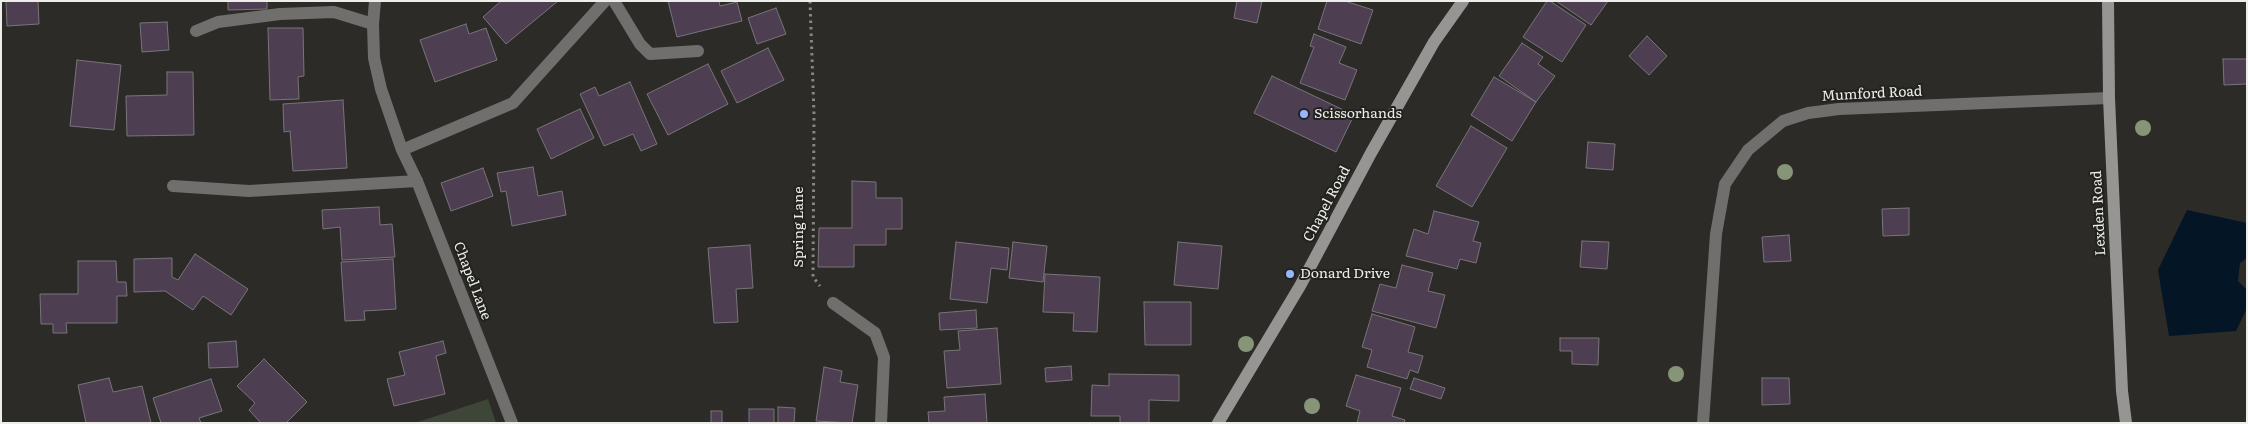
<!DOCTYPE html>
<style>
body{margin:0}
#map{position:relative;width:2248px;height:424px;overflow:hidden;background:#2c2b28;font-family:Literata,serif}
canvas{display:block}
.frame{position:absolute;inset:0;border:2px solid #ededea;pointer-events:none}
</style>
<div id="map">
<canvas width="2248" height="424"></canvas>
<div class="frame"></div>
</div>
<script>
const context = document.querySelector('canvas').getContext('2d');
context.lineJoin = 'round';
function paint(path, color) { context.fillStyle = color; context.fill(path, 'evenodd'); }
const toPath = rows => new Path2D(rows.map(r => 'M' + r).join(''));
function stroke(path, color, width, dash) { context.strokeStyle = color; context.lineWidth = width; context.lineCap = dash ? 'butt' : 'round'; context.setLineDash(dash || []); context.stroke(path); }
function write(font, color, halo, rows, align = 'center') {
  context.font = font + ' Literata,serif'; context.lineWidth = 4; context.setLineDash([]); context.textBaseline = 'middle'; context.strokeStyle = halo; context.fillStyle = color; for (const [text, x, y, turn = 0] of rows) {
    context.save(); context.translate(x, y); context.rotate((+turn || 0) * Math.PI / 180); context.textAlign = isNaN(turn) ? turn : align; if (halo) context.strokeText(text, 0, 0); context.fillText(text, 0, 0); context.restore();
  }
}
paint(toPath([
 [488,399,496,423,415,423]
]), '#3e4637');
paint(toPath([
 [2187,210,2247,223,2247,258,2240,263,2238,281,2247,290,2247,308,2236,331,2169,336,2158,270]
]), '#041525');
const building = toPath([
 [6,1,38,1,39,24,7,26,6,1],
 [228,1,267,1,267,9,228,10,228,1],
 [501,1,558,1,506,44,483,17,501,1],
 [668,1,719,1,720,6,737,2,742,21,677,37,668,1],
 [1237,1,1262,1,1257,23,1234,18,1237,1],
 [1327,1,1345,1,1373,10,1361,44,1318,29,1327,1],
 [1547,1,1550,1,1586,25,1562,62,1523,37,1547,1],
 [1556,1,1608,1,1591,25,1556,1],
 [776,8,786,34,757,44,748,18,776,8],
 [167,22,169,50,142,52,140,23,167,22],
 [466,24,469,34,486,28,497,60,435,82,420,40,466,24],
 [268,28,303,28,304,76,298,77,299,99,270,100,268,28],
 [1314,34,1346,47,1339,63,1357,70,1345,100,1300,83,1314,47,1310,46,1314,34],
 [1647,36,1667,56,1649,75,1629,56,1647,36],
 [1522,43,1543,57,1538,64,1555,76,1536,102,1499,76,1522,43],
 [768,48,784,80,737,103,721,71,768,48],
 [2223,59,2247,59,2247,84,2224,85,2223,59],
 [77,60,121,65,114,130,70,126,77,60],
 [708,64,728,104,668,135,647,94,708,64],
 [167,72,193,72,194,135,127,136,126,96,167,95,167,72],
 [1272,76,1354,115,1336,152,1254,113,1272,76],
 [1494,77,1536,102,1512,141,1471,115,1494,77],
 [630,82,657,144,641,151,633,134,604,146,580,94,595,87,599,96,630,82],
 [343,100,347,168,293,171,290,131,284,132,283,104,343,100],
 [580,109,594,138,551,159,537,129,580,109],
 [1471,126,1507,148,1472,207,1436,186,1471,126],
 [1588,142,1615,144,1613,170,1586,168,1588,142],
 [533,167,538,196,562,191,566,215,512,226,506,191,501,192,497,173,533,167],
 [483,168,493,196,451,211,441,183,483,168],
 [852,181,876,182,876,198,902,198,902,229,886,229,886,245,854,245,854,267,818,267,819,228,852,228,852,181],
 [379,207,380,225,392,224,395,257,342,260,340,227,323,229,322,210,379,207],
 [1909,208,1909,235,1883,236,1882,209,1909,208],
 [1434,211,1479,222,1473,241,1481,243,1476,263,1460,259,1457,269,1406,256,1414,229,1428,234,1434,211],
 [1789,235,1791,261,1764,262,1762,237,1789,235],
 [1582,241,1609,242,1607,269,1580,267,1582,241],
 [956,242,1009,248,1007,270,991,268,987,303,950,299,956,242],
 [1013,242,1047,246,1043,282,1009,278,1013,242],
 [1178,242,1222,246,1218,289,1174,285,1178,242],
 [750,245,753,288,736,289,738,322,714,323,708,248,750,245],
 [195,254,248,289,231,315,203,296,193,310,165,291,134,292,134,259,172,258,172,277,178,280,195,254],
 [393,259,396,309,364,311,365,320,345,321,341,262,393,259],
 [78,261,116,261,117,282,126,282,127,296,117,296,117,323,66,323,67,333,53,333,53,324,41,324,40,294,78,294,78,261],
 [1402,265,1433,273,1428,291,1445,295,1436,328,1372,311,1380,284,1396,288,1402,265],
 [1045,274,1100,277,1097,332,1073,331,1074,313,1043,312,1045,274],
 [1144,302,1191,302,1191,345,1145,345,1144,302],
 [976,310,977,328,940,330,939,313,976,310],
 [1372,314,1415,327,1408,352,1423,356,1418,373,1410,370,1407,379,1367,367,1372,350,1362,347,1372,314],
 [997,328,1001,384,947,388,944,351,960,350,958,331,997,328],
 [1560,338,1599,338,1598,365,1572,364,1572,351,1560,351,1560,338],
 [236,341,238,367,209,368,208,343,236,341],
 [443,341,446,353,436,356,445,394,394,406,387,379,405,375,399,352,443,341],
 [264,359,307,402,286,423,261,423,249,410,255,403,237,386,264,359],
 [1071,366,1072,380,1046,382,1045,368,1071,366],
 [824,367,842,371,840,382,858,385,852,423,816,421,824,367],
 [1109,374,1179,375,1179,401,1149,400,1149,423,1120,423,1120,416,1091,416,1092,385,1109,386,1109,374],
 [1356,375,1401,388,1392,416,1405,420,1404,423,1357,423,1360,411,1346,406,1356,375],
 [109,378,113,392,142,386,151,423,86,423,78,385,109,378],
 [1414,378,1445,388,1441,399,1410,389,1414,378],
 [1762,378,1789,378,1790,404,1762,405,1762,378],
 [211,379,222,411,199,418,201,423,161,423,153,398,211,379],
 [985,394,987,423,929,423,928,412,945,411,944,397,985,394],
 [778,407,795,408,794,423,778,423,778,407],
 [749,409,774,409,774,423,749,423,749,409],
 [711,411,722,411,722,423,711,423,711,411]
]);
paint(building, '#4e3e52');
stroke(building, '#787579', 1);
stroke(toPath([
 [810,1,814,114,813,277,820,286]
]), '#868683', 3, [2.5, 4]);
stroke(toPath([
 [614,1,640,44,650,54,698,51],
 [196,31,218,22,280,14,334,12,373,24],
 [173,186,249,191,417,181]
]), '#706f6d', 12);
stroke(toPath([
 [375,1,373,24,374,58,381,89,402,150,417,181,512,423],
 [402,150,513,103,605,1],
 [833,303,875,333,884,357,881,423],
 [1703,423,1716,234,1725,184,1748,150,1783,121,1808,113,1839,109,2109,98]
]), '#706f6d', 12);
stroke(toPath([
 [2108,1,2109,98,2122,391,2126,423],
 [1218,423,1300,286,1371,153,1434,42,1463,1]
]), '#979593', 12);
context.fillStyle = '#869477';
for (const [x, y] of [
 [2143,128],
 [1785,172],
 [1246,344],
 [1676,374],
 [1312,406]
]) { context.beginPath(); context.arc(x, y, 8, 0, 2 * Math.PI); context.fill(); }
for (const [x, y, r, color] of [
 [1304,114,5,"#96b6fd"],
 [1290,274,5,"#96b6fd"]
]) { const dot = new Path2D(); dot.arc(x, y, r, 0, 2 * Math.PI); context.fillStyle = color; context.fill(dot); stroke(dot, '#22221e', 2); }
write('14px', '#ededea', '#22221e', [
 ["Mumford Road",1872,94,-3],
 ["Chapel Road",1327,204,-62],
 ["Lexden Road",2099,213,-93],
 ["Spring Lane",799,227,-90],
 ["Chapel Lane",472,281,69]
]);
write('14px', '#ededea', '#22221e', [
 ["Scissorhands",1314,114],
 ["Donard Drive",1300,274]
], 'left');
</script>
